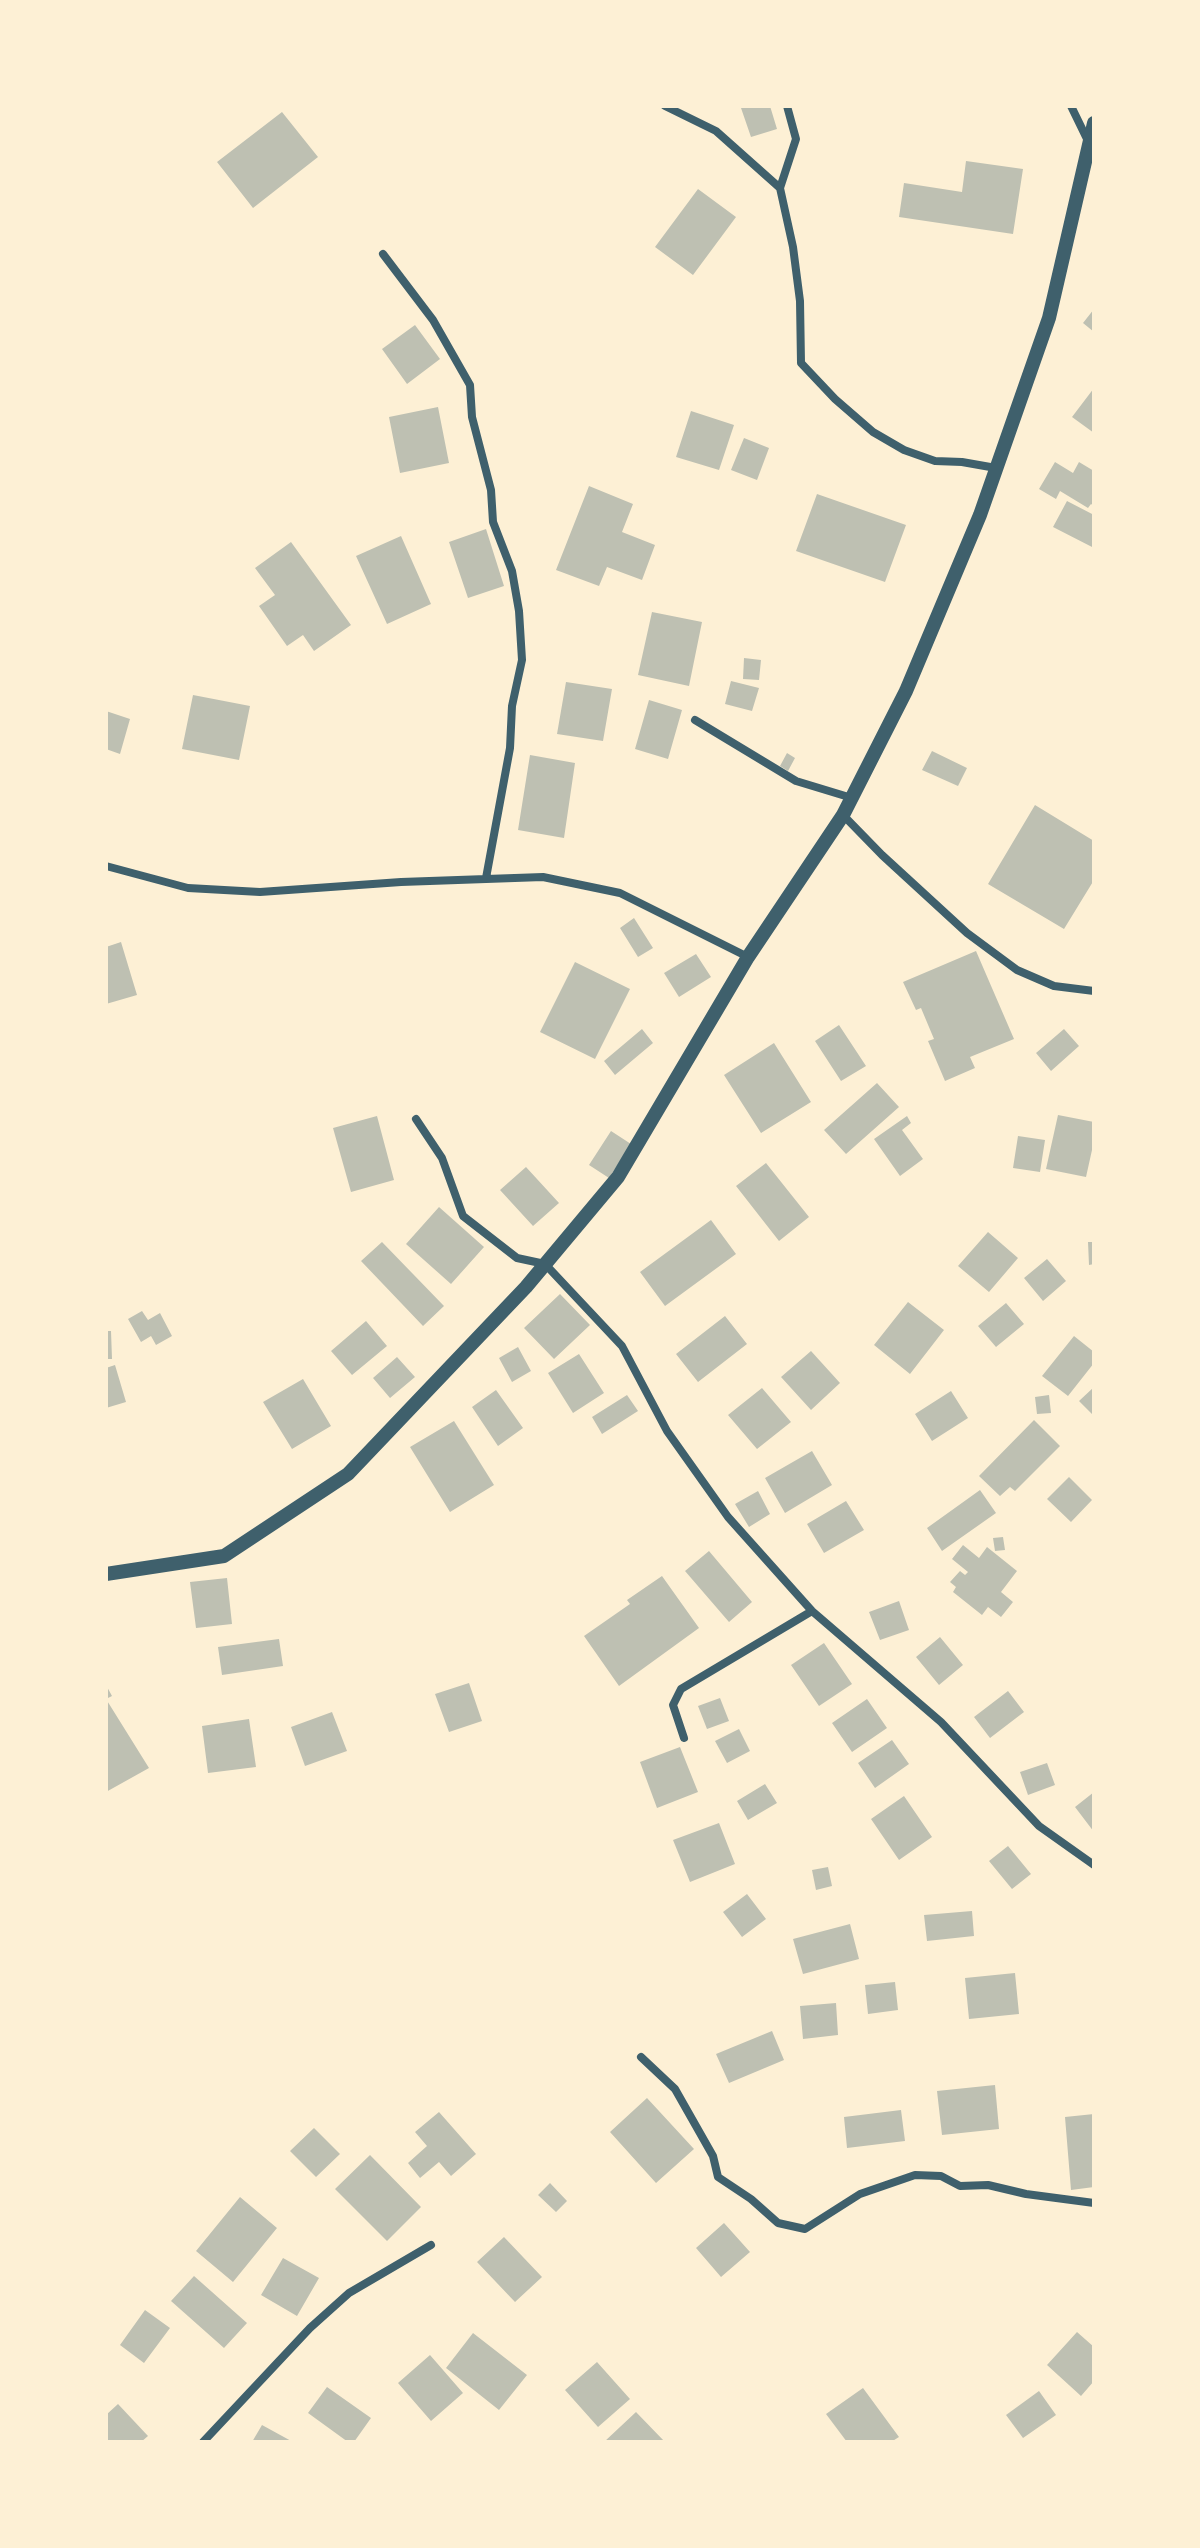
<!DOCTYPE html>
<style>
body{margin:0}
#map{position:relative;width:1200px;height:2548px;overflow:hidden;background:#fdf0d5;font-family:"Roboto Serif",serif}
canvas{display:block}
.frame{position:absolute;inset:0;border:108px solid #fdf0d5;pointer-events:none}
</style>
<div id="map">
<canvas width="1200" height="2548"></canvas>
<div class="frame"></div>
</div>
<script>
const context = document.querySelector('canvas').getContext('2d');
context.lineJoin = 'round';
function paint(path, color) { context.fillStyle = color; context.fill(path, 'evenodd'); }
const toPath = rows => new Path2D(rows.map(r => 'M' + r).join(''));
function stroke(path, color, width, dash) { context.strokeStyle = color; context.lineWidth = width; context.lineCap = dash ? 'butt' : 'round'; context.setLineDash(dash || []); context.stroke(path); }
paint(toPath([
 [746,106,770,106,777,129,751,137,741,108],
 [282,112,318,157,253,208,217,162],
 [966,161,1023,169,1013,234,899,217,904,183,962,192],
 [698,189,736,217,693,275,655,247],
 [1094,309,1094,332,1083,323],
 [415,325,440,359,407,384,382,349],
 [1094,388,1094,433,1072,417],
 [438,407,449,463,400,473,389,417],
 [691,411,734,425,719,470,676,457],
 [744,438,769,448,757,480,731,470],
 [1055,462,1073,473,1079,462,1094,471,1094,506,1091,504,1088,508,1060,491,1056,499,1039,489],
 [589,486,633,504,622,532,655,545,642,580,607,567,599,586,556,570],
 [817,494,906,525,885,582,796,551],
 [1067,501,1094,515,1094,548,1053,527],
 [486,529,504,586,468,598,449,542],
 [401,536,431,604,387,624,356,556],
 [291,542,351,625,314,651,303,635,287,646,259,606,275,595,255,568],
 [652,612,702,622,689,686,638,675],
 [744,658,761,660,759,680,743,679],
 [731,681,759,688,752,711,725,704],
 [566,682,612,689,603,741,557,734],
 [193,695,250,706,239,760,182,749],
 [649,700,682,710,668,759,635,749],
 [106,711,130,719,120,754,106,749],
 [932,751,967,768,958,786,922,770],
 [787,753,795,758,788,771,780,766],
 [530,755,575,763,564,838,518,830],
 [1035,805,1094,841,1094,880,1064,929,988,884],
 [634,918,653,948,638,957,620,928],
 [121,942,137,995,106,1004,106,947],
 [976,951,1014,1039,970,1057,975,1068,945,1081,928,1041,934,1039,921,1008,916,1010,903,982],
 [696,954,711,977,679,997,664,973],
 [575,962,630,989,595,1059,540,1032],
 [839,1025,866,1066,841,1081,815,1041],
 [642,1029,653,1043,615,1075,604,1061],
 [1064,1029,1079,1046,1051,1071,1036,1053],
 [774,1043,811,1102,761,1133,724,1075],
 [877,1083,899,1107,846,1154,824,1130],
 [1058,1115,1094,1122,1094,1141,1086,1177,1046,1169],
 [377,1116,394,1180,351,1192,333,1128],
 [907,1116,911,1123,902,1130,923,1159,900,1176,874,1139],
 [611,1131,631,1144,609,1178,589,1165],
 [1018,1136,1045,1140,1040,1172,1013,1168],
 [766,1163,809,1217,779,1241,736,1186],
 [526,1167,559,1203,533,1226,500,1190],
 [439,1207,484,1247,451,1284,406,1244],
 [711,1220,736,1254,665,1306,640,1272],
 [988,1232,1018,1258,989,1292,958,1266],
 [382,1242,444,1306,423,1326,361,1261],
 [1088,1242,1094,1242,1094,1264,1089,1265],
 [1047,1259,1066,1281,1043,1301,1024,1278],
 [560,1294,590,1325,554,1359,524,1328],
 [908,1302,944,1330,910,1374,874,1345],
 [1006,1303,1024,1324,996,1347,978,1326],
 [142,1311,148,1320,160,1313,172,1336,156,1345,151,1336,141,1342,128,1319],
 [725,1316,747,1344,698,1382,676,1354],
 [366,1321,387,1346,352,1375,331,1351],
 [106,1331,111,1331,112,1359,106,1359],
 [1074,1336,1094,1352,1094,1363,1068,1396,1042,1376],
 [518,1347,531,1371,512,1382,499,1358],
 [811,1351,840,1383,811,1410,781,1377],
 [579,1354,604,1393,573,1413,548,1373],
 [397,1357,415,1377,390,1398,373,1378],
 [115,1365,126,1402,106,1408,106,1368],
 [303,1379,331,1426,292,1449,263,1402],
 [1094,1387,1094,1416,1079,1401],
 [762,1388,791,1422,757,1449,728,1415],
 [496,1390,523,1428,498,1446,472,1407],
 [951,1391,968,1418,932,1441,915,1414],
 [627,1395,638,1411,602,1434,592,1417],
 [1049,1395,1051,1413,1037,1414,1035,1397],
 [1034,1420,1060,1446,1015,1491,1010,1487,1000,1496,979,1476],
 [454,1421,494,1485,450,1512,410,1447],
 [812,1451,832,1485,785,1513,765,1478],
 [1069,1477,1092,1500,1071,1522,1047,1499],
 [980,1490,996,1513,942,1551,927,1528],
 [758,1491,770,1514,749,1527,735,1504],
 [846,1501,864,1530,824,1553,807,1524],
 [1003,1537,1005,1550,995,1551,993,1538],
 [963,1545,979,1558,987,1547,1017,1571,1001,1592,1013,1602,1001,1617,988,1607,982,1615,953,1592,956,1587,950,1582,960,1571,965,1575,968,1572,952,1559],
 [709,1551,752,1602,729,1622,685,1571],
 [662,1576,699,1628,619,1686,584,1636,630,1604,627,1600],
 [227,1578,232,1624,196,1628,190,1582],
 [899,1601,909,1630,880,1640,869,1612],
 [940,1637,963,1665,939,1685,916,1657],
 [279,1639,283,1666,222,1675,218,1647],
 [824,1643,852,1684,819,1706,791,1665],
 [469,1683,482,1721,449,1732,435,1694],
 [106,1685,112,1696,106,1699,149,1768,106,1792],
 [1008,1691,1024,1712,990,1738,974,1717],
 [720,1698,729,1721,707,1729,698,1706],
 [867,1699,887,1728,852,1752,832,1723],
 [332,1712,347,1751,305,1766,291,1727],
 [249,1719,256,1767,208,1773,202,1726],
 [739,1729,750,1751,727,1763,715,1741],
 [892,1740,909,1764,875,1788,858,1763],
 [680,1747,698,1792,657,1808,640,1762],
 [1047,1763,1055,1785,1028,1795,1020,1772],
 [765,1784,777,1803,748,1820,737,1801],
 [1094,1792,1094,1832,1075,1807],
 [904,1796,932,1837,899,1860,871,1819],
 [719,1823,735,1864,690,1882,673,1840],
 [1008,1846,1031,1874,1012,1889,989,1861],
 [828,1867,832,1886,816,1890,812,1870],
 [747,1894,766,1919,742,1937,723,1912],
 [972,1911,974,1936,927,1941,924,1915],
 [850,1924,859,1959,803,1974,793,1939],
 [1015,1973,1019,2014,969,2019,965,1978],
 [895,1982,898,2010,868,2014,865,1985],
 [836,2003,838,2035,803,2039,800,2006],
 [772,2031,784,2060,729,2083,716,2054],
 [995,2085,999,2129,942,2135,937,2091],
 [647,2098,694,2149,656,2183,610,2132],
 [901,2110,905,2141,847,2148,844,2117],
 [439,2112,476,2154,451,2176,439,2162,420,2178,408,2163,427,2146,415,2132],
 [1094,2114,1094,2187,1071,2190,1065,2117],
 [314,2128,340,2154,316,2177,290,2151],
 [370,2155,421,2207,387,2241,335,2189],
 [550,2183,567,2201,556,2212,538,2195],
 [240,2197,277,2228,233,2282,196,2251],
 [724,2223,750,2252,721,2277,696,2248],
 [504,2237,542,2277,515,2302,477,2262],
 [283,2258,319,2278,297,2316,261,2295],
 [194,2276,247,2323,224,2348,171,2301],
 [145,2310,170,2328,144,2363,120,2345],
 [1077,2332,1094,2347,1094,2381,1081,2396,1047,2365],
 [473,2333,527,2375,499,2410,446,2368],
 [430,2355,463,2393,431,2421,398,2383],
 [597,2362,630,2399,598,2427,565,2390],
 [327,2387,371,2418,354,2442,348,2442,308,2413],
 [863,2388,899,2437,891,2442,847,2442,826,2414],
 [1039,2391,1056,2415,1023,2438,1006,2415],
 [118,2404,148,2436,141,2442,106,2442,106,2415],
 [636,2412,665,2442,604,2442],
 [262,2425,293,2442,252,2442]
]), '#bec0b2');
stroke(toPath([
 [665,106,716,131,780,188,793,247,800,301,801,363,835,399,873,432,904,450,935,461,962,462,996,468],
 [1071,106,1088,141],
 [780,188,796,139,787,106],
 [383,254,433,320,470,385,472,417,491,490,493,522,512,571,519,611,522,660,512,706,510,748,486,878],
 [695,720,796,781,852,798],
 [843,815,882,855,967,933,1017,970,1054,986,1094,991],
 [106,866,188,888,260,892,401,882,543,877,620,893,748,957],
 [416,1119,442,1158,463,1216,517,1258,545,1264,622,1346,667,1431,728,1517,812,1611,941,1722,1039,1826,1094,1865],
 [684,1738,673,1705,681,1689,812,1611],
 [641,2057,675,2089,713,2156,718,2177,751,2199,778,2223,805,2229,860,2194,915,2175,941,2176,960,2186,988,2185,1026,2194,1094,2203],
 [203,2442,310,2328,349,2293,431,2245]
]), '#3f606c', 8);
stroke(toPath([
 [106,1574,224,1556,348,1474,526,1287,618,1177,748,957,843,815,906,691,980,515,1049,318,1094,123]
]), '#3f606c', 14);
</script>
